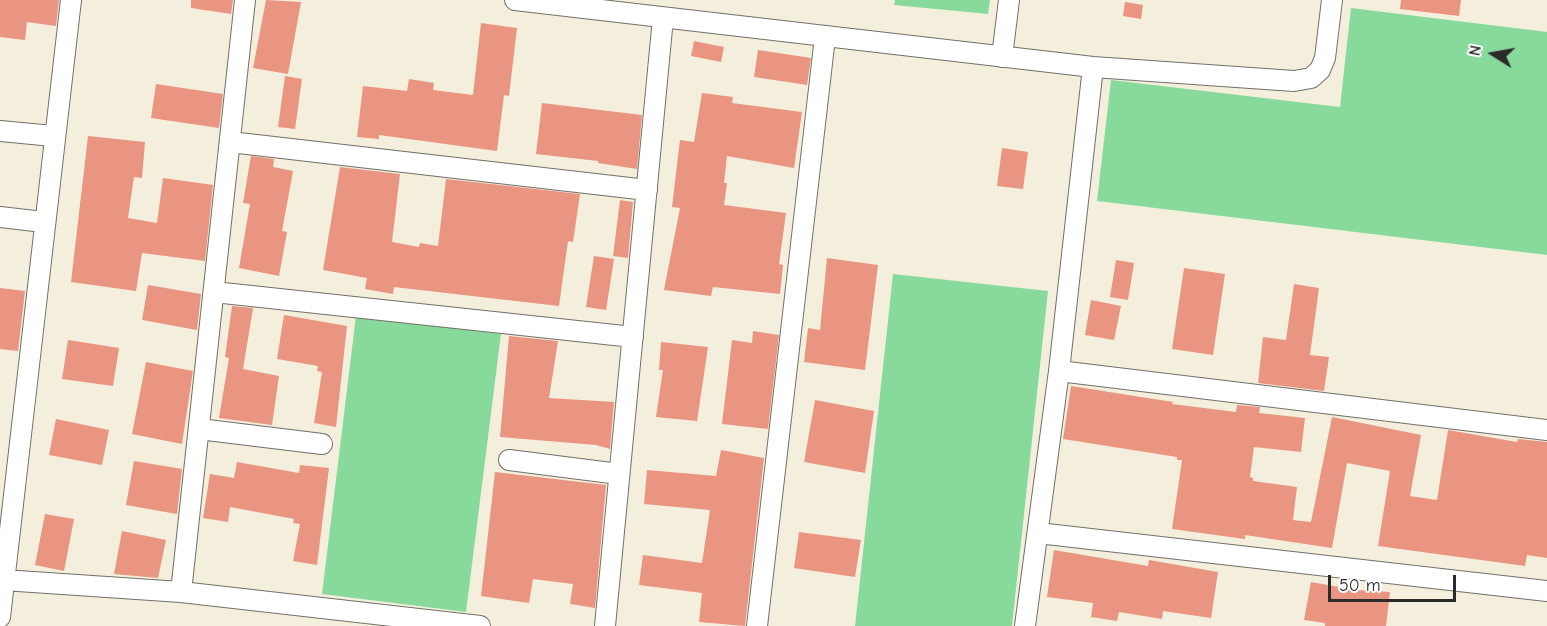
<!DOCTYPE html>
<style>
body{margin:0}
#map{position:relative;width:1547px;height:626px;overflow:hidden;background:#f4efdd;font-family:"Comic Neue",sans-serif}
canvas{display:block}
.north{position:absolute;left:1463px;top:24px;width:60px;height:60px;-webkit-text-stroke:4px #fff;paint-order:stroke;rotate:281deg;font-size:16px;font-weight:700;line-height:24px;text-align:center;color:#2b2b2b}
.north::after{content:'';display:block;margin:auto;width:21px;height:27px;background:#2b2b2b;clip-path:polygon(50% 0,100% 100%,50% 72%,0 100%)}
.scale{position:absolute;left:1328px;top:575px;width:128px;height:27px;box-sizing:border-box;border:3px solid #2b2b2b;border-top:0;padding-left:8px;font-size:18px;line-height:21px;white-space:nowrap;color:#2b2b2b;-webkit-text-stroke:4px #fff;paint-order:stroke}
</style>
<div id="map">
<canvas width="1547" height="626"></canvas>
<div class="north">N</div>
<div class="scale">50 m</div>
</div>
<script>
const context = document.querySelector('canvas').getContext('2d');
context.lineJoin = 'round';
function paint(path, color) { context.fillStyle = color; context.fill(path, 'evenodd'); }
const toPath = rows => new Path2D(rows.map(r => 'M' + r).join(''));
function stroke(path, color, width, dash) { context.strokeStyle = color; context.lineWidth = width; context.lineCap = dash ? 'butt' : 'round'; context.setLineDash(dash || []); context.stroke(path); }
paint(toPath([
 [895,0,990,0,988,14,894,5],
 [1351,8,1547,32,1547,255,1097,201,1111,80,1340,107],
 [893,274,1048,291,1012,626,855,626],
 [356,316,501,334,466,612,322,594]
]), '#87da9c');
paint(toPath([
 [0,0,59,0,56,26,27,22,25,40,0,37],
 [191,0,233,0,231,14,191,8],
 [266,0,301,2,288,74,253,68],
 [1401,0,1461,0,1459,16,1400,9],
 [1125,2,1143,5,1141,19,1123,16],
 [481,23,517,28,509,96,504,95,497,151,379,135,379,139,357,137,363,86,407,91,409,79,434,83,433,90,473,95],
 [694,41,724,47,721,62,691,56],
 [758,50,811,58,807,85,754,77],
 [285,76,302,79,295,129,278,127],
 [156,84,223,94,219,128,151,118],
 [702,93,733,97,732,103,802,112,794,168,727,156,724,183,727,183,724,205,786,213,779,264,783,265,780,294,713,287,711,296,664,290,680,208,672,207,680,140,694,142],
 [542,103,642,115,637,169,598,163,598,161,536,154],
 [88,136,145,142,142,178,134,177,128,218,157,223,163,178,213,185,205,261,142,253,136,291,71,282],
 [1002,148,1028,152,1023,189,997,186],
 [251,156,274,159,273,167,293,171,282,231,287,232,279,276,239,268,250,204,243,203],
 [340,167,400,174,392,242,419,247,420,243,438,246,446,179,580,194,573,242,568,241,559,306,394,287,393,294,365,289,367,278,323,270],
 [620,200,633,202,628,258,613,256],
 [594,256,614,259,606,310,586,307],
 [827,258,878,265,865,370,804,362,808,328,820,330],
 [1116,260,1134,263,1128,300,1110,297],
 [1184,268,1225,274,1213,355,1172,349],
 [1294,284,1319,288,1310,355,1329,357,1324,391,1258,383,1263,337,1286,340],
 [148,285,201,294,197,330,142,320],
 [0,288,25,291,18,351,0,349],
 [1091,300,1121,306,1114,340,1085,335],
 [232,306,253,308,243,369,279,376,272,425,219,418,229,358,225,357],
 [284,315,347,326,336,427,314,423,322,372,317,371,318,366,277,359],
 [753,331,779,335,768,429,722,424,732,340,752,343],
 [509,336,558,341,549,398,614,402,610,449,596,445,500,437],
 [68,340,119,348,113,386,62,379],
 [661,342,708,347,697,421,656,417,663,370,659,370],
 [146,362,193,371,182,444,132,434],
 [1071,386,1173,402,1172,404,1236,412,1237,405,1260,407,1259,413,1305,418,1301,452,1254,447,1250,477,1253,478,1253,481,1297,487,1293,520,1311,522,1332,417,1421,435,1410,496,1437,500,1448,430,1517,442,1518,439,1547,442,1547,558,1527,555,1525,566,1378,546,1390,471,1347,463,1332,548,1245,535,1245,539,1172,529,1182,460,1177,460,1177,457,1063,439],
 [815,400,874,411,865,473,804,462],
 [56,419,109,430,102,465,49,455],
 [721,450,764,458,745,626,699,622,702,593,639,585,643,555,702,563,710,510,644,504,647,470,716,476],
 [134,461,182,469,177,514,126,505],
 [237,462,299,473,300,465,329,468,317,565,293,561,300,524,293,523,294,519,230,507,228,522,203,518,210,474,234,478],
 [495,472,606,485,595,608,570,604,573,584,533,579,529,603,481,596],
 [45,514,74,519,64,571,35,565],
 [122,531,166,540,158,578,114,574],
 [799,532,861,540,855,577,794,568],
 [1054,550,1148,566,1149,560,1218,572,1211,618,1163,611,1162,619,1119,612,1117,621,1091,617,1093,603,1047,597],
 [1311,582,1357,590,1390,592,1386,626,1325,626,1325,623,1304,620]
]), '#ea9482');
const street = toPath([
 [515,0,1093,67,1294,81,1311,78,1320,70,1325,58,1332,0],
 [1002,57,1009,0],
 [0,131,53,136],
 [230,142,647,190],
 [0,217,43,222],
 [214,292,633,337],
 [1059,371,1547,430],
 [199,429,322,444],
 [509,460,619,474],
 [1038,533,1547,591],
 [3,580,181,592,480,626],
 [181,592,245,0],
 [0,617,71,0],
 [605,626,663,18],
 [757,626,825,37],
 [1025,626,1059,371,1093,67]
]);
stroke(street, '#717069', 22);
stroke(street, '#fff', 20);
</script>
